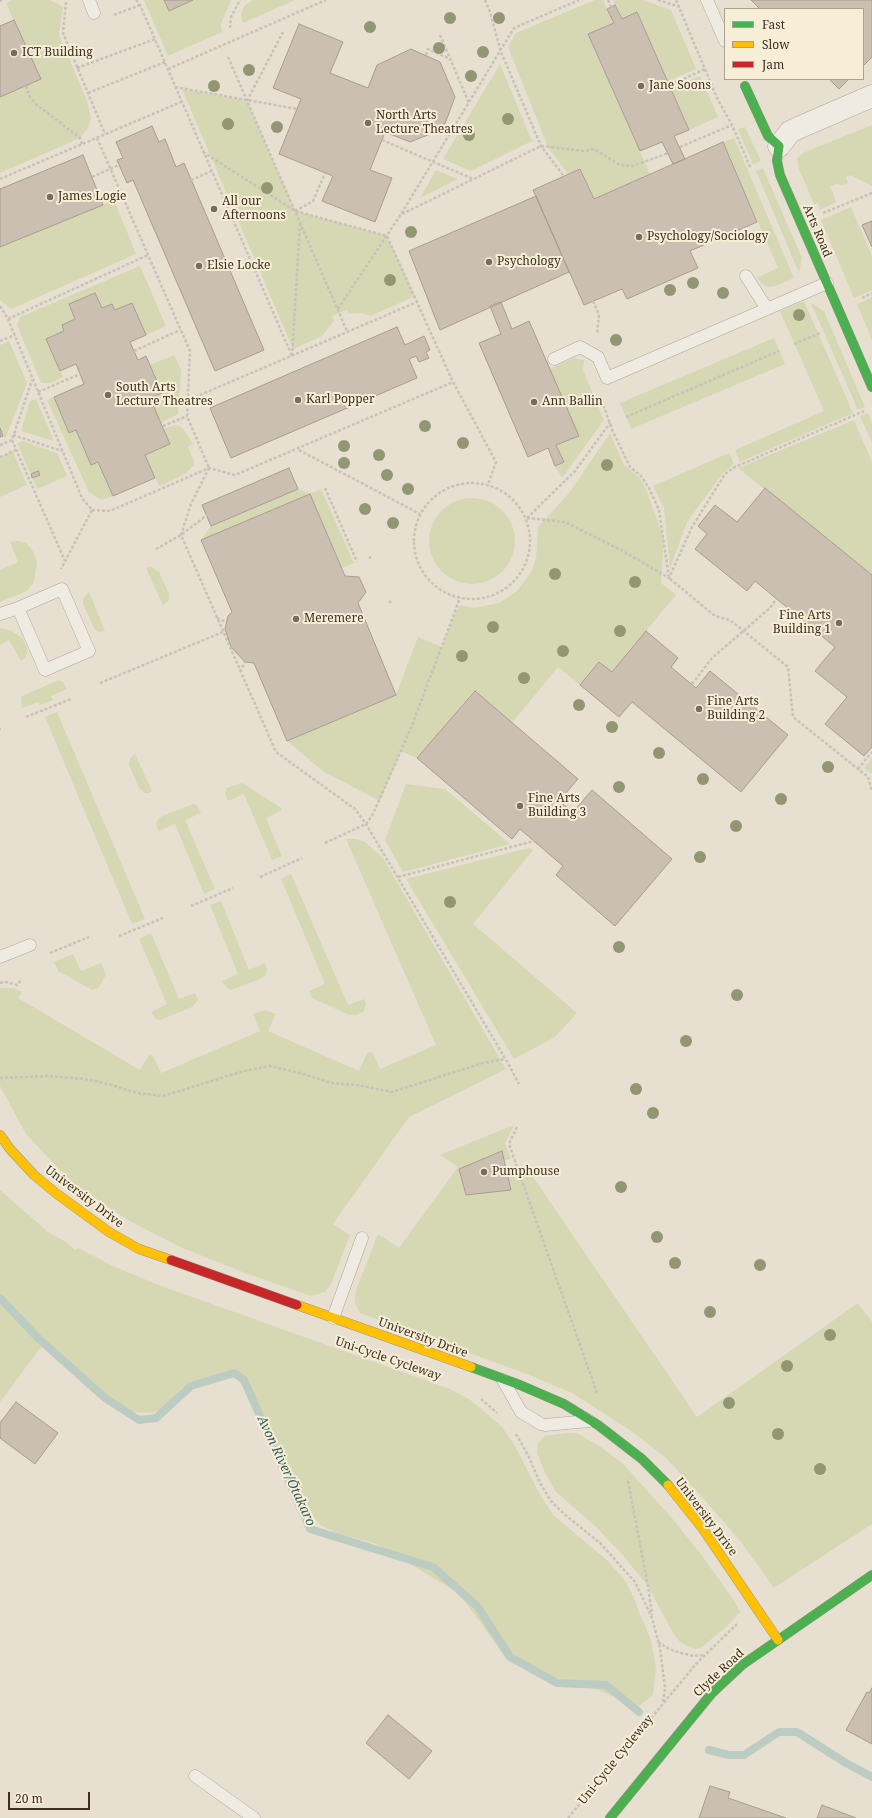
<!DOCTYPE html>
<meta charset="utf-8">
<style>
body{margin:0}
#map{position:relative;width:872px;height:1818px;overflow:hidden;background:#e7e0d1;font-family:"Noto Serif",serif}
canvas{display:block}
.legend{position:absolute;left:724px;top:8px;width:140px;height:72px;box-sizing:border-box;background:#f7eed8;border:1px solid #ada18e;margin:0;padding:5px 7px;list-style:none;font-size:12px;color:#3d2e20}
.legend li{display:flex;align-items:center;gap:8px;height:20px}
.legend b{width:20px;border:1px solid #ada18e}
.scale{position:absolute;left:8px;top:1792px;width:82px;height:18px;box-sizing:border-box;border:2px solid #3d2e20;border-top:0;padding-left:5px;font-size:12px;line-height:14px;white-space:nowrap;color:#3d2e20;-webkit-text-stroke:3px #f7eed8;paint-order:stroke}
</style>
<div id="map">
<canvas width="872" height="1818"></canvas>
<ul class="legend">
<li><b style="height:5px;background:#4caf50"></b>Fast</li>
<li><b style="height:5px;background:#ffc107"></b>Slow</li>
<li><b style="height:5px;background:#c62828"></b>Jam</li>
</ul>
<div class="scale">20 m</div>
</div>
<script>
const context = document.querySelector('canvas').getContext('2d');
context.lineJoin = 'round';
function paint(path, color) { context.fillStyle = color; context.fill(path, 'evenodd'); }
const toPath = rows => new Path2D(rows.map(r => 'M' + r).join(''));
function stroke(path, color, width, dash) { context.strokeStyle = color; context.lineWidth = width; context.lineCap = dash ? 'butt' : 'round'; context.setLineDash(dash || []); context.stroke(path); }
function write(font, color, halo, rows, align = 'center') {
  context.font = font + ' "Noto Serif",serif'; context.lineWidth = 4; context.setLineDash([]); context.textBaseline = 'middle'; context.strokeStyle = halo; context.fillStyle = color; for (const [text, x, y, turn = 0] of rows) {
    context.save(); context.translate(x, y); context.rotate((+turn || 0) * Math.PI / 180); context.textAlign = isNaN(turn) ? turn : align; if (halo) context.strokeText(text, 0, 0); context.fillText(text, 0, 0); context.restore();
  }
}
paint(toPath([
 [12,0,50,0,63,7,59,35,87,101,91,118,88,128,80,138,0,173,0,97,40,79,6,3],
 [144,0,164,0,169,11,193,0,231,0,221,24,222,32,168,56],
 [253,0,295,0,243,23,241,16,242,11,245,5],
 [595,0,603,0,614,23,588,34,650,174,594,199,581,169,568,174,548,147,508,47,516,33],
 [613,0,643,0,671,10,696,69,668,81,637,12,622,19],
 [500,64,532,141,471,171,443,159],
 [700,76,718,117,689,130,671,88],
 [182,89,247,101,295,211,387,236,415,296,371,316,362,313,349,314,347,310,339,313,332,316,334,321,322,336,293,349],
 [872,125,872,186,851,175,846,177,848,183,843,185,836,184,830,186,836,202,820,210,818,203,814,204,799,169,797,158,803,153],
 [745,127,761,161,753,164,738,129],
 [734,138,794,278,776,286,767,287,760,282,758,277,778,268,723,142],
 [763,168,802,258,799,273,756,171],
 [436,170,458,179,420,198],
 [114,200,136,254,11,309,0,300,0,247],
 [851,207,872,256,872,290,854,298,821,220],
 [140,266,166,326,146,335,132,303,115,310,112,304,102,308,95,293,69,304,75,319,62,325,64,331,46,339,63,377,50,383,41,383,17,325,20,317],
 [872,297,872,340,857,304],
 [804,301,853,413,740,462,735,450,824,411,780,311],
 [811,303,824,311,865,407,858,410],
 [774,338,785,364,631,429,620,403],
 [9,341,27,383,5,439,0,428,0,345],
 [174,355,181,370,178,414,161,423,150,398,161,393,150,365],
 [574,358,584,360,583,370,604,420,562,478,555,466,564,462,556,445,578,436,549,369],
 [54,397,69,433,76,430,91,465,98,462,113,496,101,500,89,492,47,400],
 [36,399,54,441,21,431,30,401],
 [868,413,872,423,872,443,860,416],
 [854,420,872,462,872,575,738,468],
 [174,425,182,427,193,444,188,447,194,461,194,465,185,474,159,486,145,455,170,444,164,429],
 [610,433,624,465,640,478,646,489,664,539,661,583,676,595,612,672,599,662,580,685,558,667,512,723,474,691,417,758,401,751,380,801,324,772,287,741,396,695,418,637,442,647,457,609,461,605,474,608,499,603,517,591,531,572,536,559,538,527,569,493],
 [23,441,57,453,67,476,37,489,17,443],
 [13,452,27,485,0,497,0,457],
 [729,453,734,464,723,473,687,522,670,569,664,508,653,486],
 [298,489,310,494,321,489,354,563,342,568,310,494,201,540,211,526],
 '429 541a43 43 0 1 1 86 0a43 43 0 1 1-86 0Z',
 [18,541,26,543,33,551,37,562,34,582,27,591,0,602,0,570,18,562,10,542],
 [150,566,159,572,169,594,169,600,163,606,146,568],
 [89,592,105,631,100,632,95,630,83,604,83,599],
 [0,628,10,630,22,638,27,648,27,654,24,659,21,661,9,640,0,645],
 [59,680,63,682,67,689,51,696,53,700,40,705,38,702,22,708,21,699,22,696],
 [57,712,145,919,132,924,45,717],
 [135,754,152,791,149,793,145,793,139,788,129,765,130,758],
 [872,758,872,774,864,768],
 [242,783,280,807,282,810,266,818,282,856,272,860,244,794,228,801,225,793,227,788],
 [406,784,445,789,510,844,403,872,385,840],
 [193,804,197,805,201,813,185,820,215,889,204,894,175,824,159,831,157,827,156,822,162,816],
 [346,839,356,839,365,842,383,858,506,1069,409,1117,333,1224,350,1235,331,1284,325,1292,311,1296,245,1273,180,1247,126,1219,70,1181,26,1134,0,1086,0,988,14,988,22,992,18,998,140,1070,149,1055,153,1056,161,1073,260,1031,253,1014,265,1010,276,1014,268,1031,359,1071,367,1053,372,1052,380,1069,436,1045],
 [529,848,533,850,473,924,577,1013,555,1037,514,1059,406,879],
 [291,874,348,1005,364,999,366,1003,364,1011,357,1015,349,1015,312,998,309,991,325,984,281,879],
 [221,901,249,970,265,963,267,968,266,975,262,978,231,990,227,988,222,981,238,974,210,905],
 [151,933,179,999,195,993,198,1000,192,1007,160,1020,156,1019,151,1012,167,1004,139,939],
 [73,954,81,971,101,963,106,975,98,988,92,990,58,971,54,962],
 [511,1126,514,1126,505,1143,511,1159,504,1160,502,1151,459,1169,466,1195,511,1190,508,1176,533,1177,697,1417,858,1303,872,1322,872,1524,774,1588,741,1542,703,1498,666,1458,630,1430,572,1393,524,1373,360,1313,355,1303,356,1290,378,1234,399,1248,458,1167,440,1155],
 [0,1190,48,1232,66,1242,75,1250,78,1248,113,1266,156,1284,450,1389,469,1399,485,1412,502,1427,515,1446,539,1493,553,1515,608,1561,626,1582,635,1600,639,1612,651,1640,656,1668,653,1695,635,1709,615,1697,591,1687,537,1673,512,1662,501,1651,466,1603,455,1591,377,1544,339,1534,320,1525,312,1515,245,1378,238,1373,228,1372,218,1374,182,1388,159,1411,151,1413,135,1412,124,1410,106,1401,43,1344,0,1402],
 [566,1433,577,1433,601,1447,623,1464,671,1517,703,1557,734,1601,740,1612,726,1627,702,1647,696,1649,689,1647,679,1641,672,1631,648,1586,621,1553,595,1526,556,1492,546,1475,537,1453,538,1443,545,1436]
]), '#d6d7b3');
stroke(toPath([
 [0,1298,38,1338,105,1398,139,1420,156,1418,191,1386,234,1373,244,1380,310,1529,433,1567,478,1607,510,1657,557,1683,606,1685,639,1712],
 [709,1750,729,1755,744,1755,779,1732,797,1732,846,1763,872,1777]
]), '#bcccc2', 8);
const building = toPath([
 [164,0,193,0,169,11,164,0],
 [751,0,872,0,872,57,863,66,863,9,760,9,751,0],
 [615,5,622,19,637,12,689,130,674,136,685,159,673,164,662,142,640,151,588,34,614,23,607,9,615,5],
 [14,20,41,79,0,97,0,26,14,20],
 [299,24,343,42,330,73,368,88,377,65,411,49,440,62,455,97,443,129,410,142,385,132,370,170,392,178,375,222,322,201,333,176,279,154,301,99,273,88,299,24],
 [829,79,849,79,839,89,829,79],
 [152,126,159,142,165,139,176,167,184,163,264,350,215,371,133,180,127,183,117,160,123,158,116,142,152,126],
 [723,142,757,222,690,251,698,268,627,299,622,289,584,305,533,190,580,169,594,199,723,142],
 [83,155,103,205,0,247,0,189,83,155],
 [536,196,569,272,440,330,409,251,536,196],
 [872,221,872,247,862,225,872,221],
 [95,293,102,308,112,304,115,310,132,303,146,335,130,342,138,360,146,356,162,393,150,398,170,444,145,455,155,478,113,496,98,462,91,465,76,430,69,433,54,397,84,384,76,364,60,371,46,339,64,331,62,325,75,319,69,304,95,293],
 [501,302,512,329,529,321,579,436,556,445,564,462,555,466,548,448,528,457,479,343,501,334,490,306,501,302],
 [397,327,405,345,424,336,430,350,426,352,429,358,419,362,416,356,409,359,417,378,231,458,210,408,397,327],
 [0,428,3,436,0,437,0,428],
 [289,468,298,489,211,526,202,505,289,468],
 [38,471,40,475,32,478,31,474,38,471],
 [765,488,872,575,872,747,864,756,825,724,847,697,815,671,835,647,755,581,747,591,695,549,707,534,698,526,715,505,737,522,765,488],
 [310,494,345,576,359,577,366,592,358,603,396,695,287,741,254,663,245,662,231,647,225,629,228,616,232,612,201,540,310,494],
 [646,631,678,658,671,667,696,688,710,671,788,735,741,792,632,702,619,717,580,685,599,662,612,672,646,631],
 [475,691,578,779,559,801,573,812,592,790,672,859,615,926,556,875,563,866,520,829,512,839,417,758,475,691],
 [502,1151,511,1190,466,1195,459,1169,502,1151],
 [16,1402,58,1433,35,1464,0,1438,0,1423,16,1402],
 [872,1688,872,1744,846,1730,867,1692,869,1693,872,1688],
 [388,1715,432,1751,409,1779,366,1743,388,1715],
 [710,1786,730,1792,728,1798,786,1818,699,1818,710,1786],
 [822,1805,856,1818,817,1818,822,1805]
]);
paint(building, '#cbbfb2');
stroke(building, '#a89c90', 1);
const lane = toPath([
 [89,0,94,13],
 [707,0,725,41],
 [746,276,767,309],
 [554,359,580,347,598,357,607,378,827,283],
 [0,614,18,608,62,589,89,651,45,670,18,608],
 [0,957,30,945],
 [333,1318,362,1238],
 [503,1380,521,1412,541,1424,545,1425,589,1421],
 [195,1776,254,1818]
]);
const street = toPath([
 [779,146,790,132,798,128,872,96]
]);
const fast = toPath([
 [745,86,768,136,779,146,777,161,780,175,872,387],
 [471,1367,520,1385,564,1404,598,1425,642,1459,668,1485],
 [610,1818,712,1693,742,1665,872,1575]
]);
const slow = toPath([
 [0,1135,10,1149,34,1175,57,1194,109,1232,139,1249,171,1260],
 [297,1305,471,1367],
 [668,1485,703,1529,778,1640]
]);
const jam = toPath([
 [171,1260,297,1305]
]);
stroke(lane, '#ada599', 13);
stroke(street, '#ada599', 23);
stroke(fast, '#9c958a', 10);
stroke(slow, '#9c958a', 10);
stroke(jam, '#9c958a', 10);
stroke(toPath([
 [136,0,140,5,292,356],
 [485,0,490,12,501,52,541,146,563,175],
 [608,0,611,7],
 [658,0,680,7],
 [676,0,717,98,732,125,751,169],
 [0,1,2,0],
 [66,2,63,33,105,134],
 [114,15,140,5],
 [230,28,231,17,240,0],
 [440,35,469,103],
 [426,55,428,49,450,59],
 [228,57,347,331],
 [77,68,155,39],
 [168,69,326,0],
 [670,85,705,69],
 [26,86,30,97,37,105,80,138,82,144],
 [175,87,297,109],
 [88,93,165,62],
 [247,101,283,32],
 [97,138,190,351,187,416,209,468],
 [382,140,473,179],
 [680,147,732,125],
 [203,152,295,211,387,236,453,382,496,462,488,485],
 [92,177,119,165],
 [0,179,181,102],
 [191,180,212,171],
 [295,211,313,201,325,173],
 [823,213,872,193],
 [402,214,541,146,584,151,594,149,620,165,633,166,668,153],
 [862,298,872,293],
 [593,301,599,315,597,334],
 [0,306,8,319,82,498,92,510,61,569],
 [338,309,401,214,514,28,579,0],
 [8,319,148,255],
 [0,341,15,335],
 [794,344,820,333],
 [134,351,180,330],
 [292,356,300,223],
 [38,392,80,374],
 [600,396,613,432,630,467,641,476,649,488,659,510,669,578,715,616,730,620,788,667,793,717,868,777,872,791],
 [186,401,417,302],
 [626,417,779,351],
 [163,426,187,416],
 [13,435,62,451],
 [12,440,65,561],
 [0,445,12,440,32,380],
 [299,450,420,514],
 [0,457,16,450],
 [209,468,191,504,181,535,276,752,355,809,366,824,509,1065,519,1084],
 '414 541a58 58 0 1 1 116 0a58 58 0 1 1-116 0Z',
 [325,488,357,562],
 [92,510,110,511,209,468,235,475,453,382],
 [527,518,565,522,621,550,669,578,692,527,725,474,735,467,864,411],
 [527,518,575,471,610,423],
 [156,549,181,535,207,515],
 [370,559,370,554],
 [389,601,392,604],
 [217,618,226,622],
 [240,672,245,662],
 [100,683,223,632],
 [26,717,71,699],
 [0,729,1,729],
 [858,769,872,752],
 [325,843,366,824,373,814,411,728,460,598],
 [260,877,302,858],
 [398,877,534,841],
 [191,906,233,888],
 [119,936,163,918],
 [50,953,89,937],
 [0,983,6,982,17,985,22,979],
 [0,1078,47,1076,85,1079,108,1084,137,1093,163,1096,244,1071,270,1066,300,1073,331,1083,357,1085,392,1092,483,1063,505,1059],
 [517,1127,509,1144,597,1393],
 [481,1399,497,1413],
 [516,1434,529,1457,540,1483,551,1501,564,1514,600,1543,635,1582,652,1618,660,1648,665,1688,663,1702],
 [628,1481,648,1586,652,1615],
 [658,1642,669,1649,681,1653,693,1656,704,1655],
 [568,1818,696,1664,737,1624]
]), '#c8c2b9', 2.5, [3, 2]);
stroke(lane, '#efebe3', 12);
stroke(street, '#efebe3', 22);
stroke(fast, '#4caf50', 9);
stroke(slow, '#ffc107', 9);
stroke(jam, '#c62828', 9);
stroke(toPath([
 [692,684,712,658,770,608,776,599]
]), '#c8c2b9', 2.5, [3, 2]);
context.fillStyle = '#929673';
for (const [x, y] of [
 [450,18],
 [499,18],
 [370,27],
 [439,48],
 [483,52],
 [249,70],
 [471,76],
 [214,86],
 [508,119],
 [228,124],
 [277,127],
 [469,135],
 [267,188],
 [411,232],
 [390,280],
 [693,283],
 [670,290],
 [723,293],
 [799,315],
 [616,340],
 [425,426],
 [463,443],
 [344,446],
 [379,455],
 [344,463],
 [607,465],
 [387,475],
 [408,489],
 [365,509],
 [393,523],
 [555,574],
 [635,582],
 [493,627],
 [620,631],
 [563,651],
 [462,656],
 [524,678],
 [579,705],
 [612,727],
 [659,753],
 [828,767],
 [703,779],
 [619,787],
 [781,799],
 [736,826],
 [700,857],
 [450,902],
 [619,947],
 [737,995],
 [686,1041],
 [636,1089],
 [653,1113],
 [621,1187],
 [657,1237],
 [675,1263],
 [760,1265],
 [710,1312],
 [830,1335],
 [787,1366],
 [729,1403],
 [778,1434],
 [820,1469]
]) { context.beginPath(); context.arc(x, y, 6, 0, 2 * Math.PI); context.fill(); }
for (const [x, y, r, color] of [
 [14,53,4,"#786c5e"],
 [641,86,4,"#786c5e"],
 [368,123,4,"#786c5e"],
 [50,197,4,"#786c5e"],
 [214,209,4,"#786c5e"],
 [639,237,4,"#786c5e"],
 [489,262,4,"#786c5e"],
 [199,266,4,"#786c5e"],
 [108,395,4,"#786c5e"],
 [298,400,4,"#786c5e"],
 [534,402,4,"#786c5e"],
 [296,619,4,"#786c5e"],
 [839,623,4,"#786c5e"],
 [699,709,4,"#786c5e"],
 [520,806,4,"#786c5e"],
 [484,1172,4,"#786c5e"]
]) { const dot = new Path2D(); dot.arc(x, y, r, 0, 2 * Math.PI); context.fillStyle = color; context.fill(dot); stroke(dot, '#f7eed8', 1.5); }
write('12px', '#3d2e20', '#f7eed8', [
 ["ICT Building",22,53],
 ["Jane Soons",649,86],
 ["North Arts",376,116],
 ["Lecture Theatres",376,130],
 ["James Logie",58,197],
 ["All our",222,202],
 ["Afternoons",222,216],
 ["Psychology/Sociology",647,237],
 ["Psychology",497,262],
 ["Elsie Locke",207,266],
 ["South Arts",116,388],
 ["Lecture Theatres",116,402],
 ["Karl Popper",306,400],
 ["Ann Ballin",542,402],
 ["Fine Arts",831,616,"right"],
 ["Building 1",831,630,"right"],
 ["Meremere",304,619],
 ["Fine Arts",707,702],
 ["Building 2",707,716],
 ["Fine Arts",528,799],
 ["Building 3",528,813],
 ["Pumphouse",492,1172]
], 'left');
write('12px', '#3d2e20', '#f7eed8', [
 ["Arts Road",817,231,67],
 ["University Drive",84,1197,37],
 ["University Drive",423,1338,20],
 ["Uni-Cycle Cycleway",388,1359,19],
 ["University Drive",706,1517,53],
 ["Clyde Road",719,1673,-43],
 ["Uni-Cycle Cycleway",616,1760,-51]
]);
write('italic 13px', '#2f5d5a', '#f7eed8', [
 ["Avon River/Ōtakaro",286,1471,65]
]);
</script>
